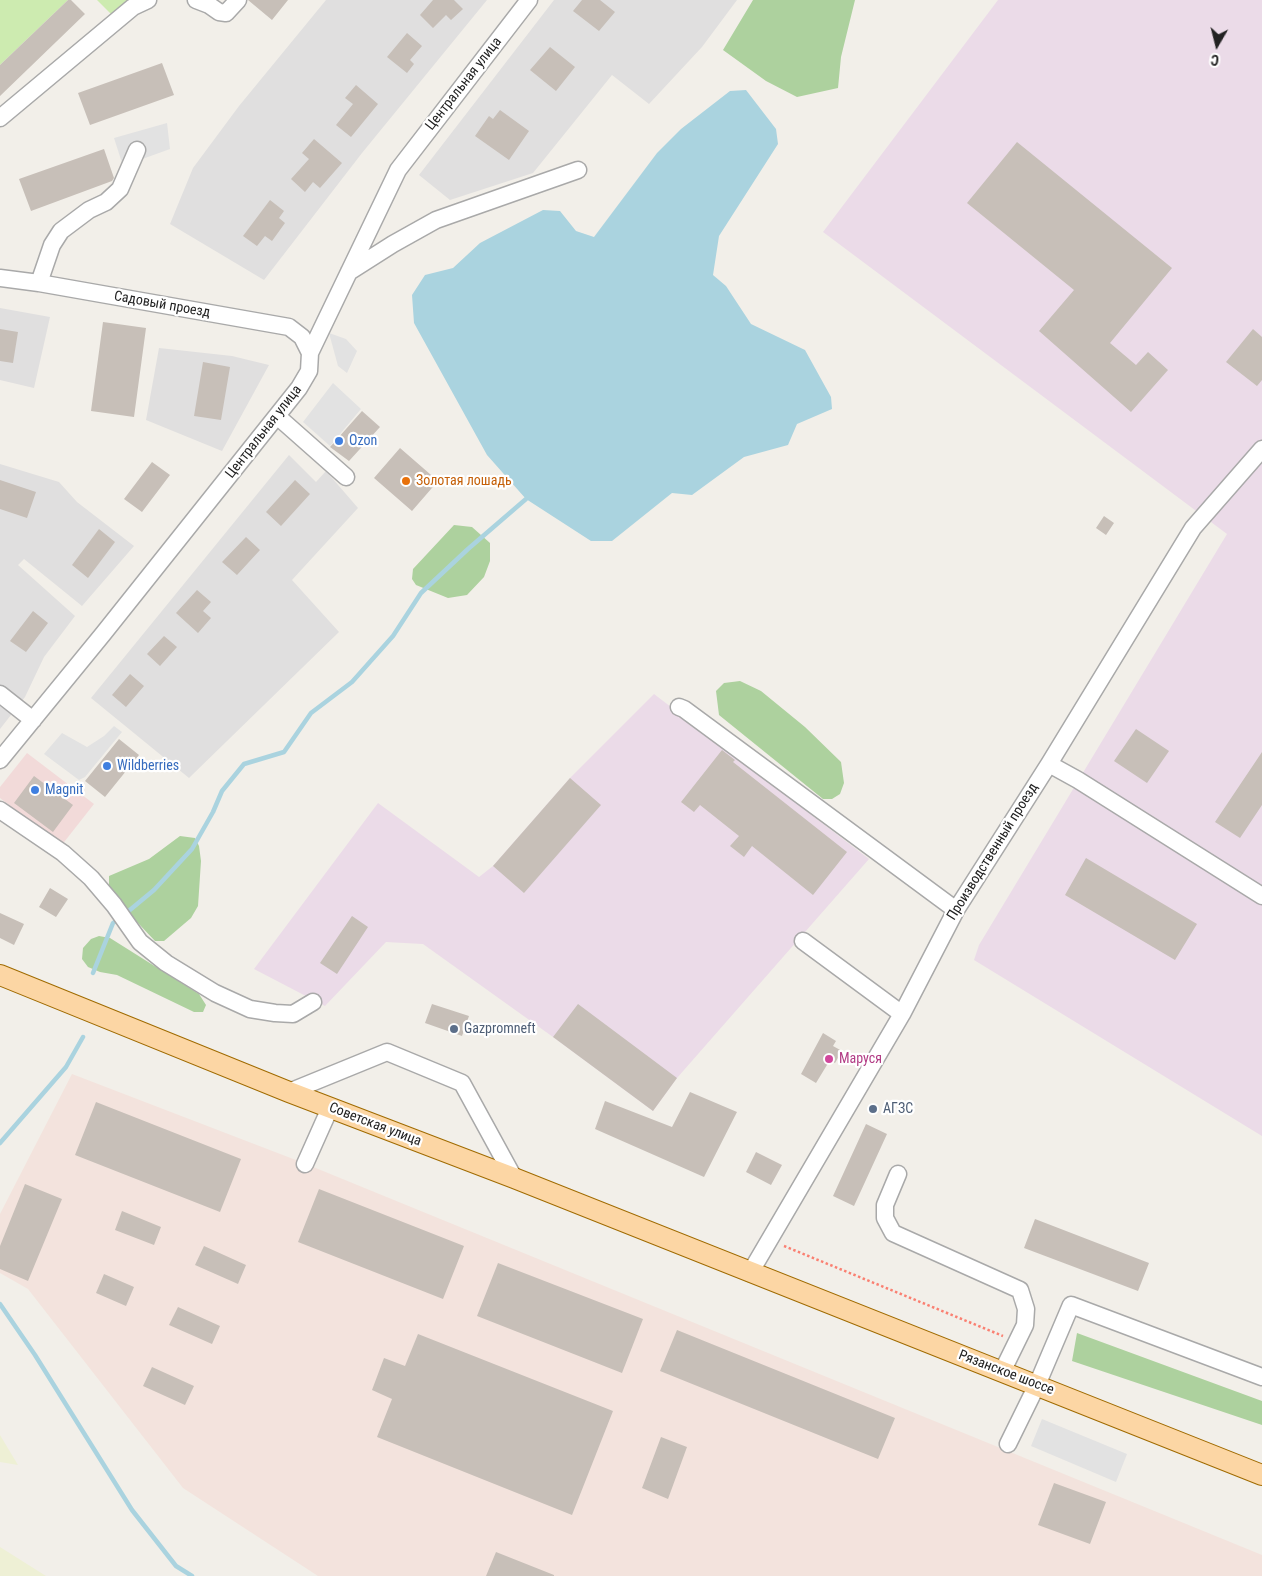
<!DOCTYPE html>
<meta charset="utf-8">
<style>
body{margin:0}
#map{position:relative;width:1262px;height:1576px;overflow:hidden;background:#f2efe9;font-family:"Roboto Condensed",sans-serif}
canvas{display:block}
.north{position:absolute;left:1192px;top:20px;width:50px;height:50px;-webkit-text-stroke:4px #fff;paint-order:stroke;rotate:188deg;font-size:14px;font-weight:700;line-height:20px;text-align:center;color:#222}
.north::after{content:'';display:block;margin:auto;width:18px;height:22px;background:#222;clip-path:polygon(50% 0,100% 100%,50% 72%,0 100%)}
</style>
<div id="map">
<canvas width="1262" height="1576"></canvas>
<div class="north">С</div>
</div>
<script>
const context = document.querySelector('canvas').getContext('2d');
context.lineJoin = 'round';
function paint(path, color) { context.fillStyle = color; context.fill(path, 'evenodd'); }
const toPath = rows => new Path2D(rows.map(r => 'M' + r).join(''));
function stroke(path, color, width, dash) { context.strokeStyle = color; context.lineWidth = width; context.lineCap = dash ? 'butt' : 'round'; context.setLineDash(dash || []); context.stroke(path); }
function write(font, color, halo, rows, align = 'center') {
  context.font = font + ' "Roboto Condensed",sans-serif'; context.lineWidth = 4.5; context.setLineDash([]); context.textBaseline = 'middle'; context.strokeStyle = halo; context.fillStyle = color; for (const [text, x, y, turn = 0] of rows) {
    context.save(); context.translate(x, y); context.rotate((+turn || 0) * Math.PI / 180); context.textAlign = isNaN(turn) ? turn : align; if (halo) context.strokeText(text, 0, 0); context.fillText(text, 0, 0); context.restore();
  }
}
paint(toPath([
 [326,0,487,0,362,153,264,280,170,224,193,168,239,106],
 [554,0,737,0,702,47,649,104,612,75,533,173,450,200,419,175],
 [0,308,50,317,34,388,0,380],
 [159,348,232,356,269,365,222,451,146,420],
 [289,455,316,482,326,471,358,508,292,580,339,632,189,778,91,698],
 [0,464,59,482,77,502,134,546,82,606,24,559,18,565,75,616,44,657,25,697,0,729]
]), '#e0dfdf');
paint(toPath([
 [27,753,94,804,61,846,0,798,0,787]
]), '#f2dad9');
paint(toPath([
 [998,0,1262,0,1262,1136,974,960,979,945,1227,534,823,232],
 [654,694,869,859,677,1078,653,1111,553,1037,423,944,386,942,325,1006,254,969,378,803,479,877,493,866,570,778]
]), '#ebdbe8');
paint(toPath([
 [72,1074,301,1162,1262,1555,1262,1576,318,1576,183,1488,28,1289,0,1273,0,1214]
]), '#f3e3dd');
paint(toPath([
 [0,1435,18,1465,0,1462],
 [0,1547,46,1576,0,1576]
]), '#eef0d5');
paint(toPath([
 [0,0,68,0,0,65],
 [97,0,130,0,113,16]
]), '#cdebb0');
paint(toPath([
 [753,0,855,0,841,57,838,88,797,97,766,81,723,50],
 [454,525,472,527,490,543,490,561,484,577,467,595,448,598,416,585,412,579,413,569],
 [740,681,761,691,805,727,841,762,844,783,840,794,832,799,823,799,719,715,716,691,724,683],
 [180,836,195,838,199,846,201,861,198,906,191,918,164,941,155,941,119,903,109,886,109,876,149,859],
 [99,936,110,938,199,994,206,1005,203,1012,194,1012,117,975,100,972,88,967,82,959,83,948,91,939],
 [1077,1333,1262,1401,1262,1425,1072,1361]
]), '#add19e');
paint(toPath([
 [167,123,170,149,123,166,114,138],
 [329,333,346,339,357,351,347,373,338,366],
 [333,383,361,409,330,446,303,422],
 [114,726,122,732,85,777,79,780,44,754,62,733,87,747,104,736],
 [1042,1419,1127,1454,1116,1482,1031,1446]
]), '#e2e2e2');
paint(toPath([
 [746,90,776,129,778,144,719,236,713,275,726,286,751,324,805,350,831,397,832,409,797,424,788,445,744,457,692,495,672,493,612,541,591,541,526,499,487,455,414,323,412,295,425,275,453,268,480,243,543,210,560,211,576,231,594,237,657,153,681,129,730,91]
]), '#aad3df');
stroke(toPath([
 [125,914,154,890,192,849,213,812,222,791,244,764,284,752,311,713,352,682,393,636,421,593,468,549,526,499],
 [93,973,113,923,119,919],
 [0,1143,66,1067,83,1037],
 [0,1304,35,1355,132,1510,176,1566,192,1576]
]), '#aad3df', 4.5);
paint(toPath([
 [68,0,71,0,85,14,0,96,0,65],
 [248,0,288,0,272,20],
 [433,0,454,0,463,9,451,20,446,15,433,28,420,15],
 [582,0,600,0,615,12,599,31,573,11],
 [407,33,422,46,410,60,414,64,407,73,387,57],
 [550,47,575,67,556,91,530,70],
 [162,63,174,95,90,125,78,93],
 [356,85,378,104,351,137,336,125,353,104,345,98],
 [500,110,529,131,509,160,475,136,489,116,493,119],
 [314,139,342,163,320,188,313,182,305,192,291,179,309,159,302,153],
 [1017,142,1172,268,1110,343,1136,365,1148,352,1168,370,1131,412,1039,331,1074,290,967,203],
 [104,149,114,178,112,181,31,211,19,179],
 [270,200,284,211,279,218,285,223,272,241,265,236,257,246,243,236],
 [103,322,146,328,134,417,91,411],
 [0,329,18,332,13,363,0,361],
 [1253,329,1262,337,1262,380,1257,386,1226,362],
 [203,362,230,367,221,420,194,416],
 [362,411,380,427,349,461,330,447],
 [400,448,438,481,412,511,374,478],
 [152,462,170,475,142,512,124,499],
 [0,480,36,492,27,518,0,509],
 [295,480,310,494,281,526,266,512],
 [1104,516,1114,523,1106,535,1096,528],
 [99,529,115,542,88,578,72,565],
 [246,537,260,550,237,575,222,562],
 [197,590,211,602,203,611,211,618,198,633,176,613],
 [33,611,48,623,26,652,10,641],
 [164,636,177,647,160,666,147,654],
 [130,674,144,686,126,707,112,695],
 [1136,729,1169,751,1147,783,1114,761],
 [119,739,139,755,105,797,85,781],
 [722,750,735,760,733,762,847,852,813,895,752,846,744,857,730,846,739,836,700,805,694,812,681,802],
 [1262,752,1262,805,1240,838,1215,822],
 [34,776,73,805,53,832,14,803],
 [570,778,601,805,524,893,493,866],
 [1086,858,1197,924,1175,960,1065,895],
 [50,888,68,899,56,917,39,907],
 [0,913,24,924,14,945,0,938],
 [352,916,368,927,337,974,320,963],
 [432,1004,469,1016,462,1036,425,1023],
 [578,1004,677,1078,653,1111,553,1037],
 [823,1033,836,1041,833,1046,842,1051,835,1063,830,1060,816,1083,801,1074],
 [690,1092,737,1112,704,1177,595,1129,605,1101,672,1127],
 [96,1102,241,1159,220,1212,75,1155],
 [866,1124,887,1134,854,1206,833,1196],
 [756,1152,782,1165,771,1185,746,1172],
 [25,1184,62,1199,28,1281,0,1269,0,1246],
 [319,1189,464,1246,443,1299,298,1242],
 [122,1211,161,1227,154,1245,115,1230],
 [1035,1219,1149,1263,1138,1291,1024,1248],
 [204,1246,246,1265,238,1284,195,1265],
 [498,1263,643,1319,622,1373,477,1316],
 [104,1274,134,1287,126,1306,96,1293],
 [178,1307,220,1326,212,1344,169,1325],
 [677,1330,895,1418,878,1459,660,1371],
 [418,1334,613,1411,572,1515,377,1437,392,1399,372,1390,384,1358,405,1366],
 [152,1367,194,1386,185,1405,143,1386],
 [661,1437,687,1447,668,1499,642,1488],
 [1054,1483,1106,1502,1090,1544,1038,1525],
 [496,1552,554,1575,554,1576,486,1576]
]), '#c7bfb8');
const minor = toPath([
 [196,0,209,5,219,12,226,13,238,0],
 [0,118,133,7,148,0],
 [349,272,393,244,436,220,578,170],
 [0,278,39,283,289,327,302,337,310,353],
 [39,283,52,245,61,231,89,210,106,202,120,189,137,150],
 [277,416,346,477],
 [0,694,33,720],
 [679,707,684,709,956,910],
 [0,760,103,634,299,388,309,371,310,353,398,170,529,0],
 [1049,764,1078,780,1262,896],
 [0,810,63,853,91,878,114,905,140,942,166,963,215,993,250,1009,275,1013,293,1014,313,1002],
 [803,941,902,1014],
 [289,1092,387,1052,462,1083,514,1178],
 [305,1164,330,1108],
 [898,1174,885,1205,885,1218,893,1233,1020,1290,1026,1309,1025,1325,1002,1372],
 [750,1273,902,1014,956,910,1049,764,1193,528,1262,449],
 [1008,1444,1037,1385,1071,1305,1262,1377]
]);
const major = toPath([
 [0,975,289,1092,514,1178,1262,1475]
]);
stroke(minor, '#a9a9a9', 19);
stroke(major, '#a06b00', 22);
stroke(toPath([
 [784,1246,1003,1336]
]), '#fa8072', 2.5, [2.5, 2.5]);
stroke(minor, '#fff', 16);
stroke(major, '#fcd6a4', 20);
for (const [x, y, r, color] of [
 [339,441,5,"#3f7fe0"],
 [406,481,5,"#e8710a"],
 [107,766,5,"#3f7fe0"],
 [35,790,5,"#3f7fe0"],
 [454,1029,5,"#5c6f8a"],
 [829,1059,5,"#d1479c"],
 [873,1109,5,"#5c6f8a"]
]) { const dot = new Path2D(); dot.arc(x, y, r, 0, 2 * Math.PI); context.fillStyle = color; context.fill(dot); stroke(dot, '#fff', 2); }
write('14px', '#222', '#fff', [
 ["Центральная улица",464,84,-52],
 ["Садовый проезд",162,305,10],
 ["Центральная улица",264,432,-52],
 ["Производственный проезд",993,852,-58],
 ["Советская улица",375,1125,21],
 ["Рязанское шоссе",1006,1373,21]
]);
write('14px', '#366cbe', '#fff', [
 ["Ozon",349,441],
 ["Wildberries",117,766],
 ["Magnit",45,790]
], 'left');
write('14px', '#c56008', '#fff', [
 ["Золотая лошадь",416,481]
], 'left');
write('14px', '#4e5e75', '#fff', [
 ["Gazpromneft",464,1029],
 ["АГЗС",883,1109]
], 'left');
write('14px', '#b23c85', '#fff', [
 ["Маруся",839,1059]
], 'left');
</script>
